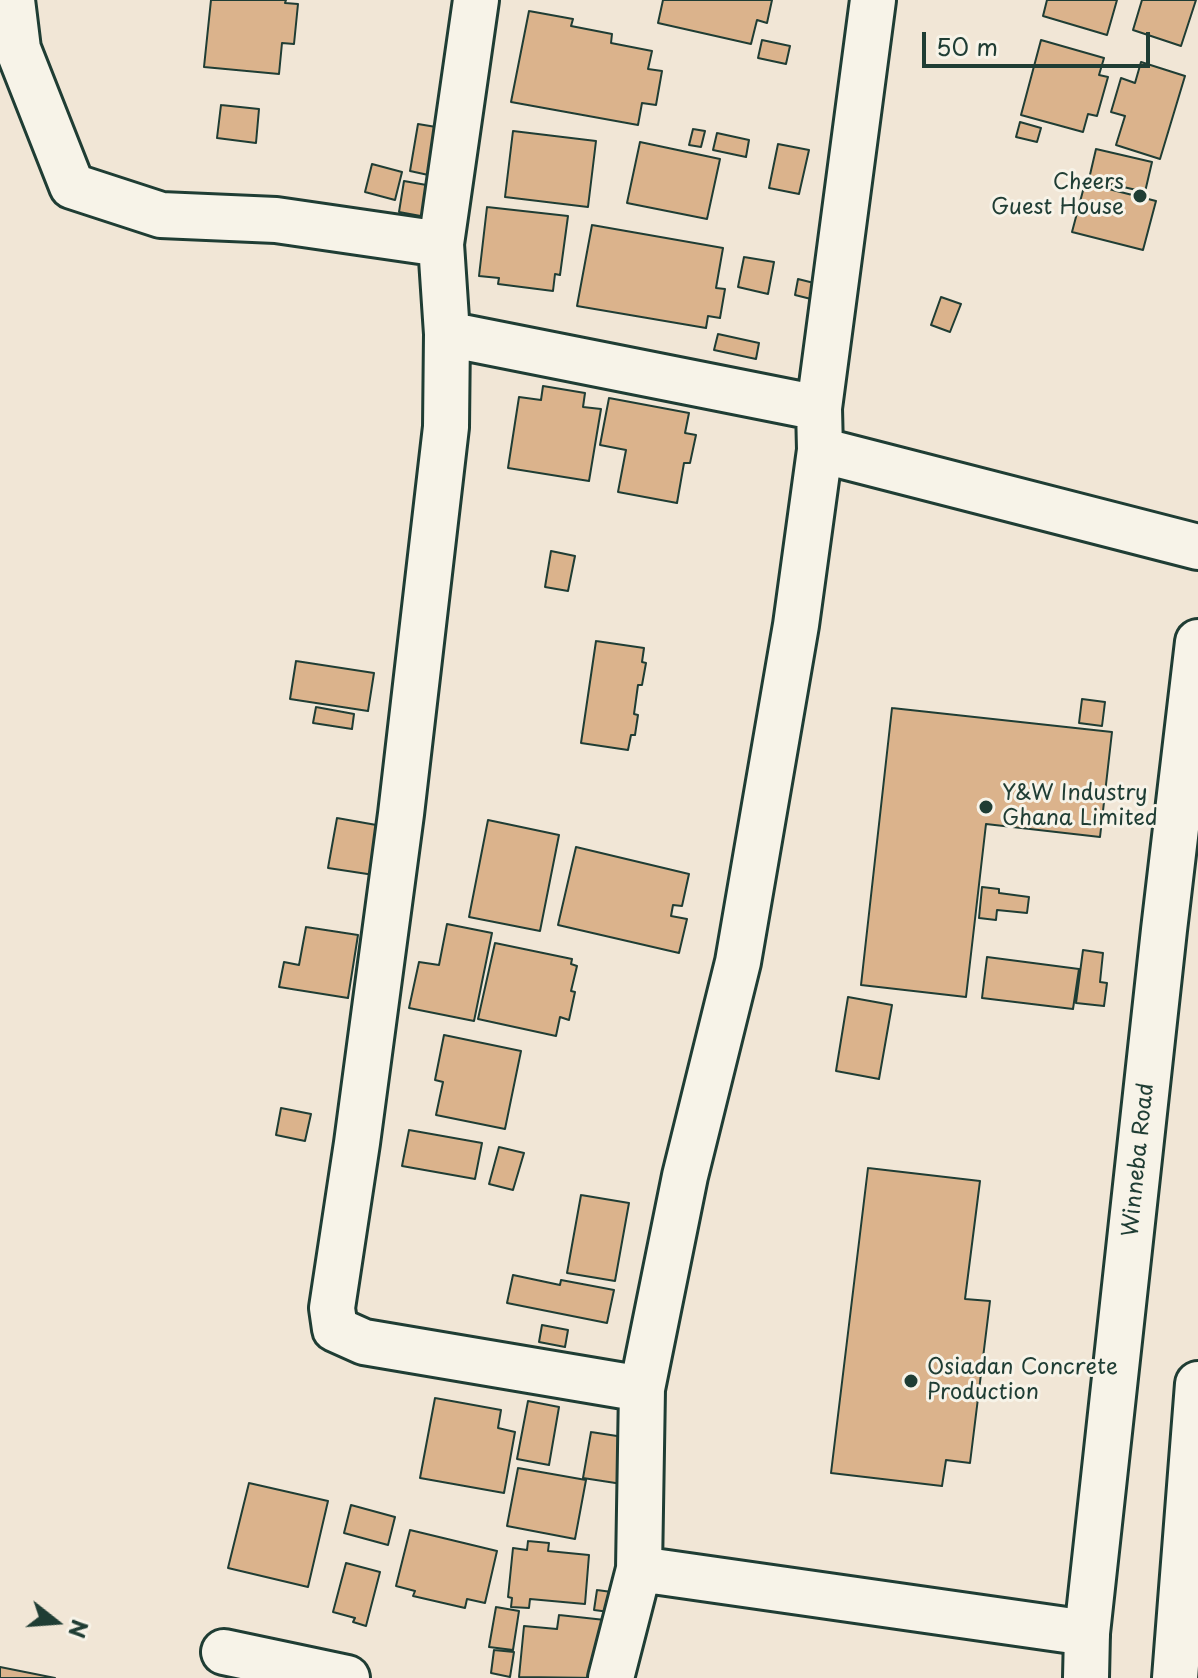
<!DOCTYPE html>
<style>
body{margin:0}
#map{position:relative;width:1198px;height:1678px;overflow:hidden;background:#f1e6d6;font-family:"Playpen Sans",sans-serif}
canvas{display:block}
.north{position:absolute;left:16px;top:1582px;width:80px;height:80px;-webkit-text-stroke:6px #f7f3e8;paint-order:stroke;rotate:107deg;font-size:22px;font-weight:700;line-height:32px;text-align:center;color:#1f3d34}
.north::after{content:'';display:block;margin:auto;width:28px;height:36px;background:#1f3d34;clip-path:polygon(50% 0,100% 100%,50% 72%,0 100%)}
.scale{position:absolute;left:922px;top:32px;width:228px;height:36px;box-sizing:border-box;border:4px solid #1f3d34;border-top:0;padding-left:10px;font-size:24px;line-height:28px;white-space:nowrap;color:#1f3d34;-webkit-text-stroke:6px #f7f3e8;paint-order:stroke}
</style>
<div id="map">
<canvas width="1198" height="1678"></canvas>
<div class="north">N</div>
<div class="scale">50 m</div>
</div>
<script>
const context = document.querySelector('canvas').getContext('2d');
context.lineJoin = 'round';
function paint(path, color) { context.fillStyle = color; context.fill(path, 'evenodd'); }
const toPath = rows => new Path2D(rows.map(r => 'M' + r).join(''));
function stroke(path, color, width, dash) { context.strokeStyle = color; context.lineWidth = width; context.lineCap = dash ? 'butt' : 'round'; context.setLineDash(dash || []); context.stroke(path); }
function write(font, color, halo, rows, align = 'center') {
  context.font = font + ' "Playpen Sans",sans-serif'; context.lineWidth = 6; context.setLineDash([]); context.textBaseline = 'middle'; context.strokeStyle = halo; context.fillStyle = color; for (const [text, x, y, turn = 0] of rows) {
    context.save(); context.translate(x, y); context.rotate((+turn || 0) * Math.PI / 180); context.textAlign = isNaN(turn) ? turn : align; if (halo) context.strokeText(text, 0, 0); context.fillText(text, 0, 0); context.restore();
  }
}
const building = toPath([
 [211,0,286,0,285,3,298,4,294,44,282,43,279,74,204,67,211,0],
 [663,0,772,0,767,23,757,20,751,44,658,23,663,0],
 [1047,0,1117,0,1107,35,1043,16,1047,0],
 [1142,0,1196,0,1181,46,1133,30,1142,0],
 [529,11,573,19,571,26,612,34,611,43,652,51,648,69,662,71,656,105,642,103,638,125,511,102,529,11],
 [762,40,790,46,786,64,758,58,762,40],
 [1041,40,1104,58,1099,75,1108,77,1097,116,1088,114,1083,132,1021,115,1041,40],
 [1141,62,1185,76,1160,159,1116,145,1125,116,1111,112,1121,78,1135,83,1141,62],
 [221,105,259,109,256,143,217,138,221,105],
 [1020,122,1041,128,1037,142,1016,137,1020,122],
 [418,124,442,128,433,176,410,171,418,124],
 [693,129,705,131,701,147,689,145,693,129],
 [513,131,596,141,588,207,505,197,513,131],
 [717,133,749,140,746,157,713,150,717,133],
 [640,142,720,159,707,219,627,203,640,142],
 [778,144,809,150,799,194,769,188,778,144],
 [1096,149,1152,162,1145,192,1089,179,1096,149],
 [372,164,402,172,395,200,365,192,372,164],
 [404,181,432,186,426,217,399,212,404,181],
 [1085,183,1156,201,1143,250,1072,232,1085,183],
 [487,207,568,216,560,275,555,274,553,291,498,284,499,278,479,276,487,207],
 [592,225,723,248,716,288,725,289,720,318,708,316,706,328,577,306,592,225],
 [744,257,774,262,768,294,738,287,744,257],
 [798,279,818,284,815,300,795,295,798,279],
 [941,297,961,304,950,332,931,325,941,297],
 [718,334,759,343,756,359,714,350,718,334],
 [543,386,585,393,583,407,601,409,589,481,508,468,519,397,541,400,543,386],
 [609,398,689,413,685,433,696,435,690,463,684,463,677,503,618,492,626,450,600,445,609,398],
 [551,551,575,556,568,591,545,587,551,551],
 [596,641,644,648,642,662,646,663,642,685,638,685,634,714,638,715,635,735,631,735,628,750,581,743,596,641],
 [296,661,374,673,368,711,290,699,296,661],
 [1082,699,1105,702,1102,726,1079,723,1082,699],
 [316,707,354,714,352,729,313,723,316,707],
 [892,708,1112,732,1100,837,986,824,966,997,861,985,892,708],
 [337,818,382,826,374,875,328,868,337,818],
 [488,820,559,835,540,931,469,917,488,820],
 [576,847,689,874,682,906,673,905,671,916,687,919,679,953,558,925,576,847],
 [982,887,999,889,999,893,1029,897,1027,913,997,910,996,920,979,918,982,887],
 [447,924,492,933,474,1021,409,1008,419,962,439,965,447,924],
 [306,927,358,935,348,998,279,987,284,962,299,965,306,927],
 [495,943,572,959,571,964,577,966,571,991,575,992,569,1020,560,1017,556,1036,478,1019,495,943],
 [1083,950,1103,953,1100,982,1107,983,1104,1006,1076,1003,1083,950],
 [987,957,1079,969,1073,1009,982,998,987,957],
 [848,997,892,1005,879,1079,836,1071,848,997],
 [444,1035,521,1051,505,1129,436,1115,443,1082,435,1080,444,1035],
 [281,1108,311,1114,305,1141,276,1135,281,1108],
 [409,1130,482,1143,475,1179,402,1166,409,1130],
 [499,1147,524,1153,513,1190,489,1184,499,1147],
 [868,1168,980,1181,965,1299,990,1301,970,1463,946,1460,942,1486,831,1473,868,1168],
 [581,1195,629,1203,615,1281,567,1273,581,1195],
 [513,1275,560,1285,561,1280,614,1290,607,1323,507,1303,513,1275],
 [542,1325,568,1330,565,1347,539,1342,542,1325],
 [435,1398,501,1410,498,1428,515,1432,504,1493,420,1478,435,1398],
 [528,1401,559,1407,549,1465,517,1459,528,1401],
 [591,1432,630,1438,622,1484,583,1478,591,1432],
 [518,1468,586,1480,575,1539,507,1526,518,1468],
 [249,1483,328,1501,308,1587,228,1568,249,1483],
 [351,1505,395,1517,388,1545,344,1533,351,1505],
 [410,1530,497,1551,485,1603,467,1599,465,1608,413,1596,415,1591,396,1586,410,1530],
 [528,1541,549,1543,548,1551,589,1555,585,1604,530,1599,529,1608,511,1607,512,1598,508,1597,513,1548,527,1550,528,1541],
 [346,1563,380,1572,366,1626,353,1622,355,1618,333,1612,346,1563],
 [597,1590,619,1593,617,1613,594,1610,597,1590],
 [496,1607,519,1611,513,1650,489,1647,496,1607],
 [559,1615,605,1620,599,1678,519,1677,524,1626,557,1629,559,1615],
 [494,1650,514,1652,510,1677,491,1673,494,1650],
 [0,1667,55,1678,0,1678,0,1667]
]);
paint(building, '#dbb38c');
stroke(building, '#1f3d34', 2);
const minor = toPath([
 [12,0,18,49,72,186,161,215,276,220,441,244],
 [476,0,441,244,447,334,446,427,401,814,357,1143,332,1308,335,1329,364,1342,642,1389],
 [873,0,819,408,820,450,796,625,738,962,685,1176,642,1389,639,1569,1087,1633],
 [447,334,819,408],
 [820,450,1198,547],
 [224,1652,347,1678],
 [611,1678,639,1569]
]);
const highway = toPath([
 [1086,1678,1087,1633,1164,930,1198,642],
 [1175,1678,1198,1384]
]);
stroke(minor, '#1f3d34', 50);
stroke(highway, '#1f3d34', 50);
stroke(minor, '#f7f3e8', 44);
stroke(highway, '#f7f3e8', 44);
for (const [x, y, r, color] of [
 [1140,196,8,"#1f3d34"],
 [986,807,8,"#1f3d34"],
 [911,1381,8,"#1f3d34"]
]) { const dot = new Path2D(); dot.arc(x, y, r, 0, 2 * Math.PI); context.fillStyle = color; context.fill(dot); stroke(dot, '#f7f3e8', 3); }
write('22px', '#1f3d34', '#f7f3e8', [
 ["Cheers",1124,183,"right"],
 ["Guest House",1124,208,"right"],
 ["Y&W Industry",1002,794],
 ["Ghana Limited",1002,819],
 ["Osiadan Concrete",927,1368],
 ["Production",927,1393]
], 'left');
write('22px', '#1f3d34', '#f7f3e8', [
 ["Winneba Road",1139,1160,-84]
]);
</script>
